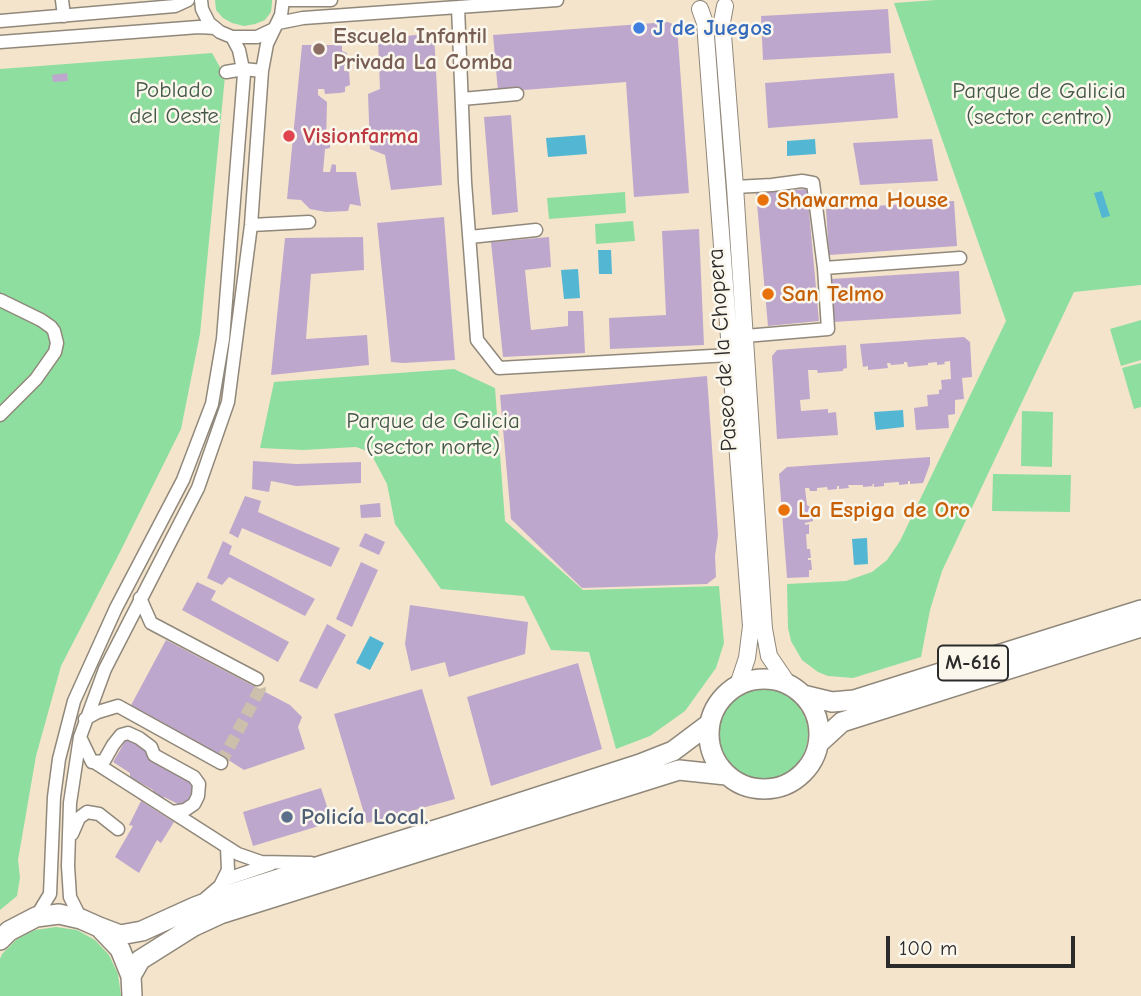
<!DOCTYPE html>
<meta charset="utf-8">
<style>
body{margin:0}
#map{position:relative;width:1141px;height:996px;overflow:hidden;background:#f4e4cb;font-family:"Comic Neue",sans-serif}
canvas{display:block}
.scale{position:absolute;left:886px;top:936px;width:189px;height:32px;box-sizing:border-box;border:4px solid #2b2b2b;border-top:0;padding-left:9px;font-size:21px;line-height:24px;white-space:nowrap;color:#2b2b2b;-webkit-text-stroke:5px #fbf7ec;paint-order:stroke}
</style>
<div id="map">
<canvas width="1141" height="996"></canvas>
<div class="scale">100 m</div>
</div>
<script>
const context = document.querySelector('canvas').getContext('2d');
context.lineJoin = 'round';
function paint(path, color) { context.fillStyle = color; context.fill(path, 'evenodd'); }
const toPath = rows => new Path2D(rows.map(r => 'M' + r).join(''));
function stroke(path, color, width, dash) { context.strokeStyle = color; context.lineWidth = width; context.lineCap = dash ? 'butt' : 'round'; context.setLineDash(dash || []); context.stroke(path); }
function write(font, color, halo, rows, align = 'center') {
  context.font = font + ' "Comic Neue",sans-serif'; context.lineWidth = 5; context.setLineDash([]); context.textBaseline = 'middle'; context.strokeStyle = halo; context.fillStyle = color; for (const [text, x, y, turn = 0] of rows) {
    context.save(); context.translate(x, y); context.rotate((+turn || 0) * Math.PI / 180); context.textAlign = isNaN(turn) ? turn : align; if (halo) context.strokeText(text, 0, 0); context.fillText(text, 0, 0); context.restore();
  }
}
paint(toPath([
 [215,0,272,0,272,3,271,12,265,20,255,24,244,26,232,23,223,18,216,10],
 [936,0,1141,0,1141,285,1074,292,942,571,930,610,921,657,853,678,828,676,818,672,802,660,791,641,788,628,787,584,846,581,872,572,887,560,900,541,1006,321,894,3],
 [212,53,225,76,200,334,181,429,120,552,61,666,36,756,18,860,20,878,17,896,0,910,0,69],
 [625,192,626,213,549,219,547,198],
 [633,221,635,241,596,244,595,224],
 [1141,320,1141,360,1121,366,1110,329],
 [1141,363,1141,407,1134,409,1122,368],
 [454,369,495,388,505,521,583,590,719,586,724,643,716,668,685,711,650,736,616,749,589,652,551,650,524,596,441,589,395,524,387,484,370,452,356,447,303,450,260,448,274,382],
 [1022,411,1053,412,1052,467,1021,466],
 [993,474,1071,475,1070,512,992,511],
 '718 734a45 45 0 1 1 90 0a45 45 0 1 1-90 0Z',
 [56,927,77,930,95,940,109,955,118,974,121,996,0,996,0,959,2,954,17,939,35,930]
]), '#8edf9f');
paint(toPath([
 [585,135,587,154,548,157,546,138],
 [815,139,816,154,787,156,787,141],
 [1102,191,1110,216,1102,218,1094,193],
 [598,250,611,250,612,274,599,274],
 [578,269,580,298,564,299,561,270],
 [903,410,904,427,876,430,874,412],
 [867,538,868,564,854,565,852,539],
 [370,636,384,643,370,670,356,663]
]), '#53b6d2');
paint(toPath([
 [888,9,891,53,763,60,761,16],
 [668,22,677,26,689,193,634,197,626,82,498,92,493,35],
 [434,33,442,185,391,190,385,155,370,149,368,94,380,89,378,39],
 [302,45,342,45,342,51,347,53,347,65,344,66,344,71,349,71,350,85,345,87,345,92,339,93,325,94,324,89,318,89,318,95,327,102,326,144,330,144,330,148,325,149,323,172,330,172,332,164,336,165,336,172,356,172,361,206,350,204,348,211,326,212,310,209,301,200,287,199],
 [67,73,68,81,53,82,52,75],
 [894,73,898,118,768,128,765,83],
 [511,115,518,212,492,215,484,117],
 [932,139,938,181,860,185,853,143],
 [807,189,819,321,768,326,756,193],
 [954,201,957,246,829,255,826,209],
 [444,217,455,360,403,363,391,362,377,223],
 [699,229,704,345,610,349,609,318,666,315,662,231],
 [363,237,364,270,311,274,306,339,367,335,369,365,271,375,285,238],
 [549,237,551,267,525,270,531,330,568,326,568,311,583,311,585,353,503,357,491,242],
 [959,271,961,314,833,322,831,279],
 [964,337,970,342,972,377,962,378,964,399,955,400,955,414,948,415,949,428,916,430,914,408,928,406,927,395,939,394,939,390,942,389,941,380,951,379,950,361,944,362,945,364,937,365,937,362,928,363,928,365,908,367,907,362,904,362,904,364,891,365,890,363,887,363,888,368,868,370,868,366,863,367,860,344],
 [846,345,847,368,843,369,843,371,818,373,817,370,808,370,810,399,800,400,801,411,828,409,828,413,836,412,838,435,777,439,772,356,777,350],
 [707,376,718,535,715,556,716,577,707,584,582,588,511,519,500,395],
 [930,457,930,464,923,483,910,484,910,481,908,481,908,484,899,485,899,482,884,483,884,486,874,487,874,484,872,484,873,486,863,487,863,485,848,485,849,488,839,489,839,486,837,486,837,489,828,490,827,487,817,488,817,491,810,491,809,488,805,488,807,505,813,509,813,521,805,523,805,525,809,524,809,534,806,534,807,549,810,549,811,558,808,558,808,560,811,560,812,570,809,570,809,577,787,578,779,474,787,467],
 [253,461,296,464,361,462,361,483,296,486,271,481,269,492,252,489],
 [245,496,261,501,258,512,340,548,331,567,242,528,238,538,229,533],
 [380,503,381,517,361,518,360,505],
 [365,533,385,542,379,555,359,546],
 [223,541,232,546,229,554,315,599,305,616,229,577,222,585,207,578],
 [361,562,378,570,352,627,336,619],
 [197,582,216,591,211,600,289,642,278,662,182,610],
 [410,605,528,622,525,654,449,677,445,662,411,671,405,644],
 [327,624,346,635,317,689,299,681],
 [166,640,290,705,302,717,298,727,305,749,244,770,219,754,217,758,129,709],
 [578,663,602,749,491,786,467,697],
 [422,689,455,799,367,823,334,714],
 [127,738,144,746,188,778,196,786,193,798,182,806,164,797,162,801,153,796,153,790,130,777,130,773,113,762],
 [321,788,332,822,253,846,243,812],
 [141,801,174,822,161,843,157,840,139,873,115,857,133,826,129,825]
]), '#bea7cd');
stroke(toPath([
 [221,763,260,689,257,679]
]), '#ccbfab', 12, [12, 6]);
const minor = toPath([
 [62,0,64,16],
 [201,0,202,9,209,23,220,32,232,37,257,37,274,29],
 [284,0,331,0],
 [458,7,465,182,477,340,499,368,730,355],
 [0,21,175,6,188,0],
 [278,23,303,18,557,0],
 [0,42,199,27,215,28],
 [226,72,244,69,262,71],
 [462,99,517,94],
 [735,187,772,185,802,181,813,183,824,268,828,329,745,336],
 [251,225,309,222],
 [470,237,536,230],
 [824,268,960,258],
 [0,300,41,320,51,327,54,331,57,343,55,352,36,379,0,415],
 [140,598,151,623,257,679],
 [85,719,98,712,118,706,221,763],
 [80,737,92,762,104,761,113,745,121,735,128,733,139,738,151,747,154,755,194,777,199,784,198,796,194,804,185,810,173,812],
 [94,762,238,854,261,862,311,863],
 [72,834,79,818,87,812,99,814,118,829],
 [224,880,271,864],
 [206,898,220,886,228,870,227,847],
 [36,917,50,894,54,797,59,759,74,701,116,608,183,480,212,404,223,339,244,74,239,50,232,37],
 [81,919,70,897,68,866,70,803,80,737,105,669,198,488,228,402,251,225,262,71,267,44,281,15,283,0]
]);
const major = toPath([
 [725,6,722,22,735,187,764,629,769,656,788,684],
 [700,9,705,23,751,626,747,658,738,685]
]);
const highway = toPath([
 '709 734a55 55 0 1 1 110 0a55 55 0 1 1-110 0Z',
 [803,695,832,702,854,700,1141,610],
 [818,744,842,722,1141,627],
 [99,927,120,935,142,931,195,907,227,895,451,825,640,764,673,751,709,724],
 [0,940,9,931,36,917,59,914,81,919,99,927,120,949,131,976,132,996],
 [131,976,140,960,194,926,220,914,679,770,726,775]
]);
stroke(minor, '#90887b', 15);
stroke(major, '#90887b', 18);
stroke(highway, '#90887b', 22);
stroke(minor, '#fff', 12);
stroke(major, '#fff', 16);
stroke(highway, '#fff', 19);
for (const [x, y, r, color] of [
 [639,28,7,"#3f7fe0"],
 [319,49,7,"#8d6e63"],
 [289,136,7,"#e0444e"],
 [763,200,7,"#e8710a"],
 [768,294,7,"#e8710a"],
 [784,510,7,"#e8710a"],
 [287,817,7,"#5c6f8a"]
]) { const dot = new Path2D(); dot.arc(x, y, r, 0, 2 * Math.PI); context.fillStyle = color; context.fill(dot); stroke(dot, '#fbf7ec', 2.5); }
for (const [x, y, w] of [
 [973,663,70]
]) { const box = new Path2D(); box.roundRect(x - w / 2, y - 17.5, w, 35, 5); context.fillStyle = '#fbf7ec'; context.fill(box); stroke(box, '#2b2b2b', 2); }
write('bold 21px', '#2b2b2b', null, [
 ["M-616",973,663]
]);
write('bold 23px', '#366cbe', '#fbf7ec', [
 ["J de Juegos",653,28]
], 'left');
write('bold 23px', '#785e54', '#fbf7ec', [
 ["Escuela Infantil",333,36],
 ["Privada La Comba",333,62]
], 'left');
write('23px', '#445848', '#fbf7ec', [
 ["Poblado",174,90],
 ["del Oeste",174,116],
 ["Parque de Galicia",1039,91],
 ["(sector centro)",1039,117],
 ["Parque de Galicia",433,421],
 ["(sector norte)",433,447]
]);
write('bold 23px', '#be3a42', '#fbf7ec', [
 ["Visionfarma",303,136]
], 'left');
write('bold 23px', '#c56008', '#fbf7ec', [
 ["Shawarma House",777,200],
 ["San Telmo",782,294],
 ["La Espiga de Oro",798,510]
], 'left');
write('23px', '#2b2b2b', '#fbf7ec', [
 ["Paseo de la Chopera",723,350,-94]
]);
write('bold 23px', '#4e5e75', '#fbf7ec', [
 ["Policía Local.",301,817]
], 'left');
</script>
